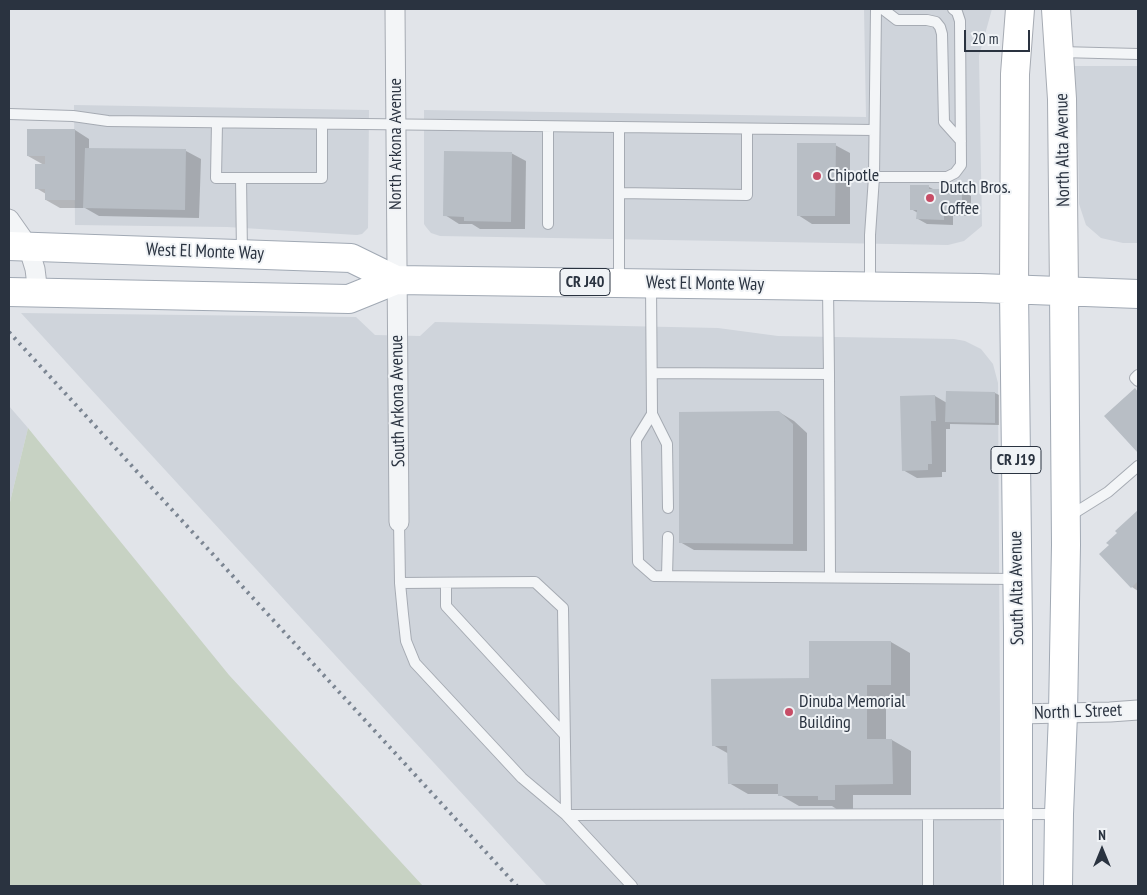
<!DOCTYPE html>
<style>
body{margin:0}
#map{position:relative;width:1147px;height:895px;overflow:hidden;background:#e1e4e9;font-family:"PT Sans Narrow",sans-serif}
canvas{display:block}
.frame{position:absolute;inset:0;border:10px solid #2a3340;pointer-events:none}
.north{position:absolute;left:1077px;top:825px;width:50px;height:50px;-webkit-text-stroke:4px #f0f3f6;paint-order:stroke;rotate:0deg;font-size:14px;font-weight:700;line-height:20px;text-align:center;color:#2a3340}
.north::after{content:'';display:block;margin:auto;width:18px;height:22px;background:#2a3340;clip-path:polygon(50% 0,100% 100%,50% 72%,0 100%)}
.scale{position:absolute;left:964px;top:30px;width:66px;height:22px;box-sizing:border-box;border:2px solid #2a3340;border-top:0;padding-left:6px;font-size:15px;line-height:18px;white-space:nowrap;color:#2a3340;-webkit-text-stroke:4px #f0f3f6;paint-order:stroke}
</style>
<div id="map">
<canvas width="1147" height="895"></canvas>
<div class="frame"></div>
<div class="north">N</div>
<div class="scale">20 m</div>
</div>
<script>
const context = document.querySelector('canvas').getContext('2d');
context.lineJoin = 'round';
function paint(path, color) { context.fillStyle = color; context.fill(path, 'evenodd'); }
const toPath = rows => new Path2D(rows.map(r => 'M' + r).join(''));
function stroke(path, color, width, dash) { context.strokeStyle = color; context.lineWidth = width; context.lineCap = dash ? 'butt' : 'round'; context.setLineDash(dash || []); context.stroke(path); }
function write(font, color, halo, rows, align = 'center') {
  context.font = font + ' "PT Sans Narrow",sans-serif'; context.lineWidth = 4; context.setLineDash([]); context.textBaseline = 'middle'; context.strokeStyle = halo; context.fillStyle = color; for (const [text, x, y, turn = 0] of rows) {
    context.save(); context.translate(x, y); context.rotate((+turn || 0) * Math.PI / 180); context.textAlign = isNaN(turn) ? turn : align; if (halo) context.strokeText(text, 0, 0); context.fillText(text, 0, 0); context.restore();
  }
}
paint(toPath([
 [864,9,992,9,979,56,982,226,964,241,948,245,440,236,431,233,426,227,424,224,424,110,866,117],
 [1072,66,1138,66,1138,243,1123,243,1101,238,1086,225,1079,204,1078,139],
 [74,105,369,110,368,228,362,234,357,235,227,227,75,225],
 [21,313,356,317,375,335,420,336,435,322,718,328,778,336,954,339,965,341,981,349,993,364,998,383,1001,886,547,886],
 [9,406,28,428,9,506]
]), '#cfd4db');
paint(toPath([
 [28,428,229,675,423,886,9,886,9,506]
]), '#c7d2c3');
paint(toPath([
 [75,130,89,139,89,149,186,151,201,159,199,218,99,216,85,208,60,208,46,200,46,194,36,188,44,165,28,156],
 [835,145,850,153,850,224,812,224,798,215],
 [511,153,526,161,525,229,480,229,472,224,459,224,445,215],
 [929,187,935,190,962,191,971,196,971,216,953,216,953,225,927,224,918,219,918,213,911,209],
 [1135,390,1138,392,1138,451,1106,416],
 [947,392,995,393,999,395,999,425,950,424,950,429,946,429,946,472,942,472,942,477,917,478,903,470,935,396,947,403],
 [779,412,794,421,807,433,807,551,694,550,680,542],
 [1138,511,1138,591,1132,587,1111,545,1118,533,1116,531],
 [891,642,910,653,910,696,886,696,886,740,892,740,911,751,911,795,853,795,853,810,838,810,832,806,799,806,780,795,780,794,748,794,729,783,729,754,713,745,811,680]
]), '#0003');
paint(toPath([
 [27,129,75,129,75,200,45,200,45,189,35,189,35,164,45,164,45,156,27,156],
 [797,143,836,143,835,216,797,216],
 [85,148,186,149,185,210,83,208],
 [444,151,512,152,511,222,464,221,464,217,443,216],
 [910,185,929,185,929,189,962,189,962,211,944,211,944,220,916,219,917,210,910,210],
 [1135,388,1138,392,1138,453,1104,416],
 [946,391,995,392,995,423,945,422],
 [935,395,936,421,931,421,932,464,928,464,928,470,902,471,900,396],
 [779,411,793,424,793,544,679,543,679,412],
 [1138,510,1138,581,1131,588,1099,554,1109,545,1106,543,1117,533,1115,531],
 [809,641,891,641,891,685,867,685,867,739,892,739,893,784,835,785,835,800,818,800,818,796,778,796,778,784,728,784,727,746,712,746,711,679,809,678]
]), '#b8bec5');
const service = toPath([
 [884,10,897,20,927,20,936,22,940,27,942,34,944,122,961,141],
 [1060,52,1138,54],
 [9,114,73,116,108,121,874,130],
 [217,123,216,178,322,178,322,124],
 [619,128,619,282],
 [874,177,947,177,955,173,961,165,960,21,957,12,953,9],
 [241,178,242,254],
 [619,193,747,195,747,130],
 [548,224,548,127],
 [651,285,652,414,636,440,638,562,654,576,1016,579],
 [870,285,870,235,874,177,876,9],
 [828,288,829,374],
 [652,373,829,374,830,577],
 [1138,375,1135,378,1138,381],
 [652,414,667,444,668,508],
 [1068,517,1108,492,1138,466],
 [399,522,400,583,403,614,406,641,415,663,522,778,566,815,1058,814],
 [667,576,668,537],
 [400,583,535,582,563,608,566,815,632,886],
 [446,583,446,606,564,734],
 [928,886,928,815]
]);
const minor = toPath([
 [395,9,399,522],
 [9,219,28,246,35,269,38,293],
 [1018,714,1110,712,1138,710]
]);
const secondary = toPath([
 [1056,9,1062,99,1064,291],
 [1014,290,1015,74,1020,9]
]);
const primary = toPath([
 [9,246,351,258,396,280],
 [1014,290,1018,631,1018,886],
 [9,292,349,299,396,280,979,288,1138,294],
 [1058,886,1059,814,1063,714,1066,545,1064,291]
]);
stroke(service, '#a6abb3', 12);
stroke(minor, '#a6abb3', 21);
stroke(secondary, '#a6abb3', 30);
stroke(primary, '#a1a9b4', 30);
stroke(service, '#f3f5f7', 10);
stroke(minor, '#f3f5f7', 19);
stroke(secondary, '#fff', 28);
stroke(primary, '#fff', 28);
stroke(toPath([
 [9,332,517,886]
]), '#7b8592', 4, [2.5, 5]);
for (const [x, y, r, color] of [
 [817,176,5,"#c74d66"],
 [930,198,5,"#c74d66"],
 [789,712,5,"#c74d66"]
]) { const dot = new Path2D(); dot.arc(x, y, r, 0, 2 * Math.PI); context.fillStyle = color; context.fill(dot); stroke(dot, '#f0f3f6', 2); }
for (const [x, y, w] of [
 [585,282,50],
 [1016,460,50]
]) { const box = new Path2D(); box.roundRect(x - w / 2, y - 13.5, w, 27, 4); context.fillStyle = '#f0f3f6'; context.fill(box); stroke(box, '#2a3340', 1); }
write('bold 16px', '#2a3340', null, [
 ["CR J40",585,282],
 ["CR J19",1016,460]
]);
write('18px', '#2a3340', '#f0f3f6', [
 ["North Arkona Avenue",396,144,-90],
 ["North Alta Avenue",1063,150,-91],
 ["West El Monte Way",205,252,2],
 ["West El Monte Way",705,284,1],
 ["South Arkona Avenue",398,401,-91],
 ["South Alta Avenue",1017,588,-91],
 ["North L Street",1078,712,-2]
]);
write('18px', '#2a3340', '#f0f3f6', [
 ["Chipotle",827,176],
 ["Dutch Bros.",940,188],
 ["Coffee",940,209],
 ["Dinuba Memorial",799,702],
 ["Building",799,723]
], 'left');
</script>
